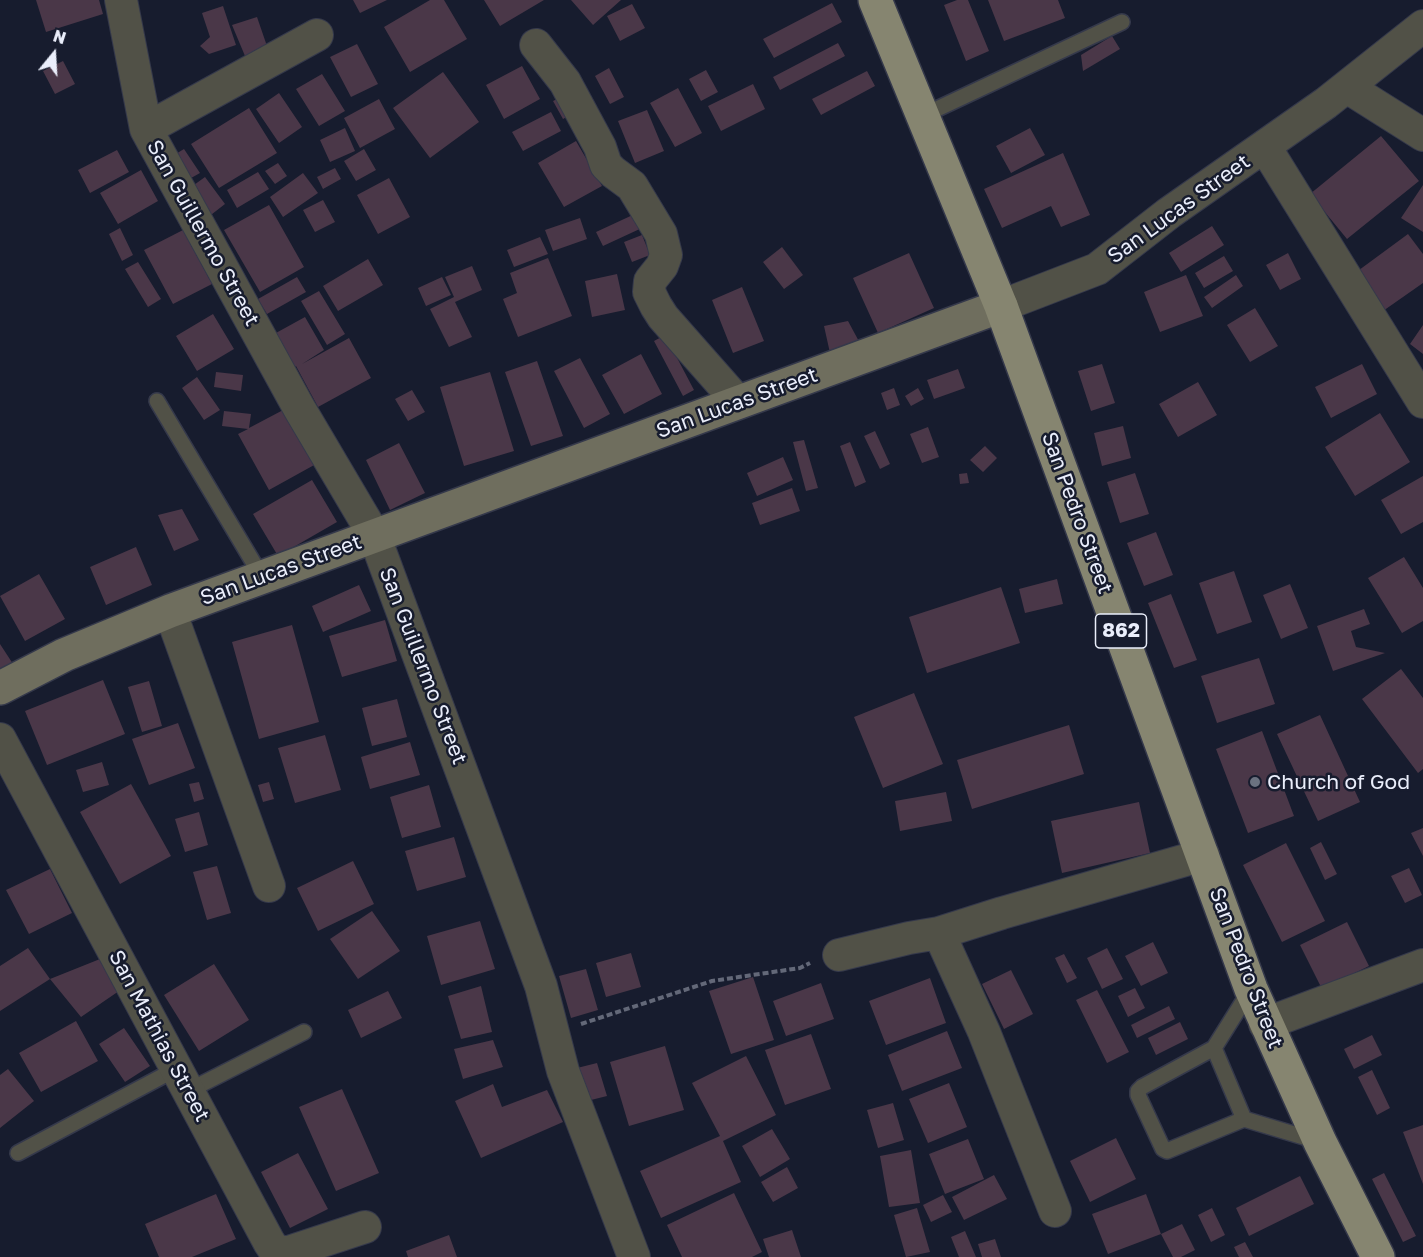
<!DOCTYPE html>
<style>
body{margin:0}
#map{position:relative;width:1423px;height:1257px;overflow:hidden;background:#171c2e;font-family:"Golos Text",sans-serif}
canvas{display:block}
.north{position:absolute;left:24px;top:24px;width:60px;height:60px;-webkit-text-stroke:4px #171c2e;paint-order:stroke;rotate:18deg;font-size:16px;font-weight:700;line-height:24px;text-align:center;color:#eaeefb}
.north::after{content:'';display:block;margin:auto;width:21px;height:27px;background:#eaeefb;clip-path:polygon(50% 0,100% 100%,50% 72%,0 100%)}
</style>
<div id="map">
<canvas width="1423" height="1257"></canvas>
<div class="north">N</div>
</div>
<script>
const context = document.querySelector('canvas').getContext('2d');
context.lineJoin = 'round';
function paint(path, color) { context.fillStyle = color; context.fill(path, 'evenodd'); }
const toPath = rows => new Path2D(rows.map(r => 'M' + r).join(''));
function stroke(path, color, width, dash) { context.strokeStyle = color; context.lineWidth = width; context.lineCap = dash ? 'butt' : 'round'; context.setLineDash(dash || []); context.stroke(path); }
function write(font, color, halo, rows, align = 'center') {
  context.font = font + ' "Golos Text",sans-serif'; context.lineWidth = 5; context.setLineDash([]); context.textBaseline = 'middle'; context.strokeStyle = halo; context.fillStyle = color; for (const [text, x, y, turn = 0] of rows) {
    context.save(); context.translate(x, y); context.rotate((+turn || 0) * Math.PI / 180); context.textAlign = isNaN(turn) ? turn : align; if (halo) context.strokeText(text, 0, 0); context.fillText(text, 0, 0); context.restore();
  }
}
paint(toPath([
 [36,0,99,0,103,14,46,32],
 [353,0,387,0,360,13],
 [430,0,444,0,467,39,410,72,384,27],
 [484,0,544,0,500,26],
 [571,0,621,0,593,25],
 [957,0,968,0,989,51,966,61,944,5],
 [988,0,1058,0,1065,18,1004,41],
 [832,3,842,22,774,58,763,39],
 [632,4,645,28,620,41,607,16],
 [223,6,236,45,209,54,200,46,210,37,202,13],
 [257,17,268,49,245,56,232,25],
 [1112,36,1120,49,1083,71,1081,55],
 [838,43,845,56,780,90,773,77],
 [357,44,378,84,351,97,330,57],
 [63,61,75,84,55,94,43,71],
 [522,66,540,99,504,119,486,85],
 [609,68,624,97,610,104,595,76],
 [706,70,718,92,701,101,689,79],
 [867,71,875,86,821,115,812,99],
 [443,72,479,122,430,158,393,108],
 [322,74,345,111,319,126,296,89],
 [753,84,765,109,721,131,708,106],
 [678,88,702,133,675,147,650,103],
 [279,93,302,127,279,143,256,109],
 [567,94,576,112,563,119,553,101],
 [379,99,395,129,360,148,344,118],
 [249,108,277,153,219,188,191,144],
 [647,110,664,151,635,163,618,121],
 [551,112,561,131,523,151,512,132],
 [345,128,355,151,330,162,320,140],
 [1030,128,1045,155,1011,173,996,146],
 [1381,136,1419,181,1347,239,1310,194],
 [576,141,602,186,564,207,538,163],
 [184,149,200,173,184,182,169,158],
 [364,149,376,170,356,181,344,161],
 [117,150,129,172,90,193,78,170],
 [1063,153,1090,215,1061,227,1051,206,1002,228,984,189],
 [278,163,287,176,275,184,265,171],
 [335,168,341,179,323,189,317,177],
 [141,170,158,201,118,224,100,193],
 [258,172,269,189,237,208,227,190],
 [303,173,318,193,283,217,270,197],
 [205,177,225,204,207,218,187,190],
 [389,178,410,217,378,234,357,195],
 [1423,185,1423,232,1401,218],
 [323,200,335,222,315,232,303,210],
 [269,205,304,267,260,292,224,230],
 [637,213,644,227,603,246,596,232],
 [580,218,587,239,553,251,545,230],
 [1212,226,1224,245,1181,272,1169,253],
 [120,228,133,255,122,261,109,234],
 [183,230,212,284,173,304,144,250],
 [1408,234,1423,254,1423,283,1383,311,1355,273],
 [642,235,650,255,632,262,624,242],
 [540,237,548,254,514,267,507,250],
 [782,247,803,275,784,289,763,262],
 [909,253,934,308,878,333,853,278],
 [1288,253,1301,279,1280,290,1266,265],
 [1224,256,1233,271,1204,288,1195,273],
 [548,258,572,316,518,337,503,299,517,293,510,273],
 [368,259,383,285,338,311,323,286],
 [138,262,161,299,148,307,125,269],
 [472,266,482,290,455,302,472,337,449,347,430,309,454,297,445,277],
 [617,274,625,310,592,317,585,281],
 [1186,275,1203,316,1160,332,1144,292],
 [1236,275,1243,286,1212,308,1204,297],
 [297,277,306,292,267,314,258,299],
 [442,277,451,295,426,306,418,288],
 [742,287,764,341,733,353,712,300],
 [319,291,345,334,327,345,301,301],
 [1255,308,1278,346,1250,362,1227,325],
 [213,314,234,349,197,371,176,336],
 [305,317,324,350,302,364,349,338,371,378,318,407,296,366,285,373,265,339],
 [848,321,862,347,830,353,824,326],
 [1423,325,1423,354,1410,344],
 [665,335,694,390,683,396,654,341],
 [641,354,662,394,624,414,602,375],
 [580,358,610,414,584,428,554,371],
 [537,361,563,436,531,446,505,372],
 [1102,364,1115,403,1091,411,1078,371],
 [1362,364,1377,394,1331,418,1315,387],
 [958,369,965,388,934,399,927,380],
 [216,372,243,375,241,391,214,387],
 [490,372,514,451,464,466,440,387],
 [197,377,220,410,204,420,182,388],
 [1198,382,1217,415,1178,437,1159,404],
 [894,388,900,405,887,410,881,393],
 [918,388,924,399,911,406,905,396],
 [412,390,425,412,408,421,395,399],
 [285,409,316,464,269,490,238,434,248,429,222,426,224,411,251,414,249,428],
 [1380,413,1410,462,1355,496,1325,447],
 [1123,426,1131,458,1102,466,1094,433],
 [928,427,939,457,922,463,910,434],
 [875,431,890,464,880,469,864,436],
 [804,440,818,488,806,491,793,442],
 [850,442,866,482,855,487,840,446],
 [399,443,425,493,390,510,366,460],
 [985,446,997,458,983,472,970,460],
 [783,457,793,480,757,496,747,473],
 [967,473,969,483,960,484,959,474],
 [1135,473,1149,514,1120,523,1107,482],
 [1423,476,1423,522,1401,534,1381,500],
 [312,480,337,522,278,556,253,514],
 [792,488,800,511,760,525,752,503],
 [182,509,199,540,174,551,158,515],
 [1156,532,1173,575,1144,586,1127,543],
 [136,547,152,585,106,605,90,567],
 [1404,557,1423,588,1423,621,1402,633,1368,578],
 [1234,571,1252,622,1217,634,1199,583],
 [39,574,65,619,25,641,0,596],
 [1057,579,1063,604,1025,613,1019,589],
 [1290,584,1308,628,1281,639,1263,595],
 [359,585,371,611,323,632,312,606],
 [1001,587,1020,643,927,673,909,617],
 [1171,594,1197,660,1174,668,1148,603],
 [1364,609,1370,624,1351,631,1356,647,1385,653,1333,671,1317,626],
 [385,620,397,661,342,677,329,636],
 [292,625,319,722,259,739,232,642],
 [0,644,15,667,0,676],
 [1259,658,1275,704,1217,723,1201,676],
 [1401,669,1423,698,1423,769,1418,773,1362,699],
 [103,680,125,734,47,765,25,711],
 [149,681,162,726,142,732,128,687],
 [914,693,943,764,883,788,854,717],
 [397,699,407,737,372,746,362,708],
 [1320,715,1360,802,1318,821,1277,734],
 [178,723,195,768,149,785,132,739],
 [1069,725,1084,774,972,809,957,760],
 [1262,731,1294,816,1248,833,1216,749],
 [325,735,341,790,295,803,278,748],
 [410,742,420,775,370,789,361,757],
 [102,762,109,785,83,792,76,770],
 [199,782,204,799,194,802,189,784],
 [269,782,274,799,263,802,258,785],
 [131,784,171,856,120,884,80,812],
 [429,785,441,827,402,838,390,797],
 [946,792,952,821,900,831,895,801],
 [1139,802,1150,853,1062,873,1051,821],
 [199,812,208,845,185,852,175,819],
 [1423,828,1423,856,1411,833],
 [454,837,466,877,417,891,405,851],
 [1321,842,1337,874,1325,880,1310,848],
 [1286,843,1325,921,1282,942,1243,865],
 [353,861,374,904,318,931,297,888],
 [217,866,231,913,207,920,193,872],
 [1409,868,1422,895,1405,903,1391,876],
 [50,869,72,913,29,934,6,890],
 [372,911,400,951,358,979,330,939],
 [480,921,495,969,441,985,427,936],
 [1347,922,1369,966,1322,989,1300,945],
 [1153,942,1168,973,1141,986,1125,956],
 [28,948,50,979,0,1011,0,966],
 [1107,948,1123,979,1102,989,1087,958],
 [631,953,641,987,606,997,596,963],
 [1064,954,1077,978,1067,983,1055,958],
 [100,959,119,991,81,1017,50,979],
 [214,964,249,1020,199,1051,164,995],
 [586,969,598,1010,571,1018,559,976],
 [1011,970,1033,1014,1004,1029,982,984],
 [753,977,774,1040,731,1054,709,991],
 [930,978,946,1023,886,1045,869,1001],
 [821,983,834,1019,786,1036,773,1001],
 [481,986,492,1032,461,1039,448,996],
 [1135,988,1145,1008,1128,1017,1118,996],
 [1097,990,1129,1052,1107,1063,1076,1000],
 [388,991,402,1018,361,1038,348,1010],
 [1169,1006,1175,1019,1137,1038,1131,1025],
 [76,1021,98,1061,41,1092,19,1053],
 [1180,1022,1188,1039,1156,1055,1148,1038],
 [124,1028,150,1066,125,1082,99,1044],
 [947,1031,962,1068,902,1091,888,1055],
 [811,1034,831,1089,785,1105,765,1050],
 [1372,1035,1382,1055,1354,1069,1344,1049],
 [493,1040,503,1067,463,1079,454,1049],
 [665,1046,684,1110,629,1126,610,1062],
 [746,1056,776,1115,723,1141,741,1182,661,1218,640,1171,720,1136,692,1083],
 [597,1063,607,1096,587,1101,577,1068],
 [8,1069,34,1101,0,1128,0,1075],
 [1372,1070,1390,1108,1377,1115,1358,1077],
 [949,1083,967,1127,928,1143,909,1099],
 [493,1084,502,1107,547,1090,563,1122,481,1158,455,1101],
 [342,1089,379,1173,336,1191,299,1107],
 [893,1103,904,1140,878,1148,867,1110],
 [1423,1125,1423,1184,1403,1132],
 [772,1129,790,1159,760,1177,742,1146],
 [1116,1138,1136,1179,1090,1202,1070,1161],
 [968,1139,984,1179,945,1194,929,1154],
 [911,1150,920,1203,889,1207,880,1156],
 [298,1153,328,1209,290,1228,261,1172],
 [787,1167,798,1188,773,1202,761,1182],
 [1384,1173,1416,1236,1403,1242,1372,1179],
 [994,1175,1007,1199,964,1220,952,1197],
 [1300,1176,1314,1204,1249,1236,1236,1208],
 [734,1193,762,1252,752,1257,682,1257,667,1225],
 [216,1194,236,1239,192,1257,159,1257,145,1224],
 [1146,1194,1161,1234,1182,1224,1195,1250,1181,1257,1173,1257,1161,1234,1108,1254,1092,1214],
 [943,1195,952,1212,931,1222,923,1205],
 [917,1208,930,1252,906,1257,894,1215],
 [1212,1208,1225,1235,1211,1242,1198,1215],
 [792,1230,801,1257,769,1257,763,1239],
 [965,1231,976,1257,959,1257,951,1237],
 [449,1235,457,1257,408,1257,406,1251],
 [995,1239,1001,1257,982,1257,978,1244],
 [1245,1242,1253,1257,1239,1257,1234,1247]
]), '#4a3748');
const lane = toPath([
 [922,116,1122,22],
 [157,401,262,577],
 [1251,989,1214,1048,1142,1087,1138,1091,1138,1095,1163,1149,1167,1151,1244,1119,1317,1141],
 [1214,1048,1244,1119],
 [188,1091,304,1032],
 [18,1153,176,1069]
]);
const street = toPath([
 [121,0,146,129,299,408,374,535,541,986,563,1071,634,1257],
 [536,45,565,82,600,147,606,165,613,172,632,186,661,234,666,255,662,266,650,281,649,292,656,306,663,317,738,402],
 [1347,87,1423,135],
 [146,129,317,35],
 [1265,147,1423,402],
 [1001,306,1097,269,1169,213,1326,103,1423,26],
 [170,611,269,886],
 [0,739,269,1242,273,1248,281,1252,289,1252,365,1227],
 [939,933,984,1032,1055,1211],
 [839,955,909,938,939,933,1002,913,1203,855],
 [1265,1024,1423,965]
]);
const secondary = toPath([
 [0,688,64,655,170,611,1001,306]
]);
const primary = toPath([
 [875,0,1001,306,1251,989,1320,1142,1378,1257]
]);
stroke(lane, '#35394b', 18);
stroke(street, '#35394b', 34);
stroke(secondary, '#35394b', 36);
stroke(primary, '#35394b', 36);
stroke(toPath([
 [581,1024,712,981,800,968,810,963]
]), '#636878', 4, [6, 3]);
stroke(lane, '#515147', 15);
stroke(street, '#515147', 32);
stroke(secondary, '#6f6e5e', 33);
stroke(primary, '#868570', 33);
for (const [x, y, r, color] of [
 [1255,782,6,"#6b7280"]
]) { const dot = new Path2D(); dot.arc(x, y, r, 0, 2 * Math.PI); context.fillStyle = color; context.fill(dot); stroke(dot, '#171c2e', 2); }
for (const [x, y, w] of [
 [1121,631,51]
]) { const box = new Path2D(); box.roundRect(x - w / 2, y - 17, w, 34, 4.5); context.fillStyle = '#171c2e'; context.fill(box); stroke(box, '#eaeefb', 1.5); }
write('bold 20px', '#eaeefb', null, [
 ["862",1121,631]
]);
write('21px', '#eaeefb', '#171c2e', [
 ["San Lucas Street",1179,209,-36],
 ["San Guillermo Street",203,233,61],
 ["San Lucas Street",737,403,-20],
 ["San Pedro Street",1077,513,70],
 ["San Lucas Street",281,570,-20],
 ["San Guillermo Street",423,666,69],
 ["San Pedro Street",1246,968,69],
 ["San Mathias Street",159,1036,62]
]);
write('21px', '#eaeefb', '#171c2e', [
 ["Church of God",1267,782]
], 'left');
</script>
